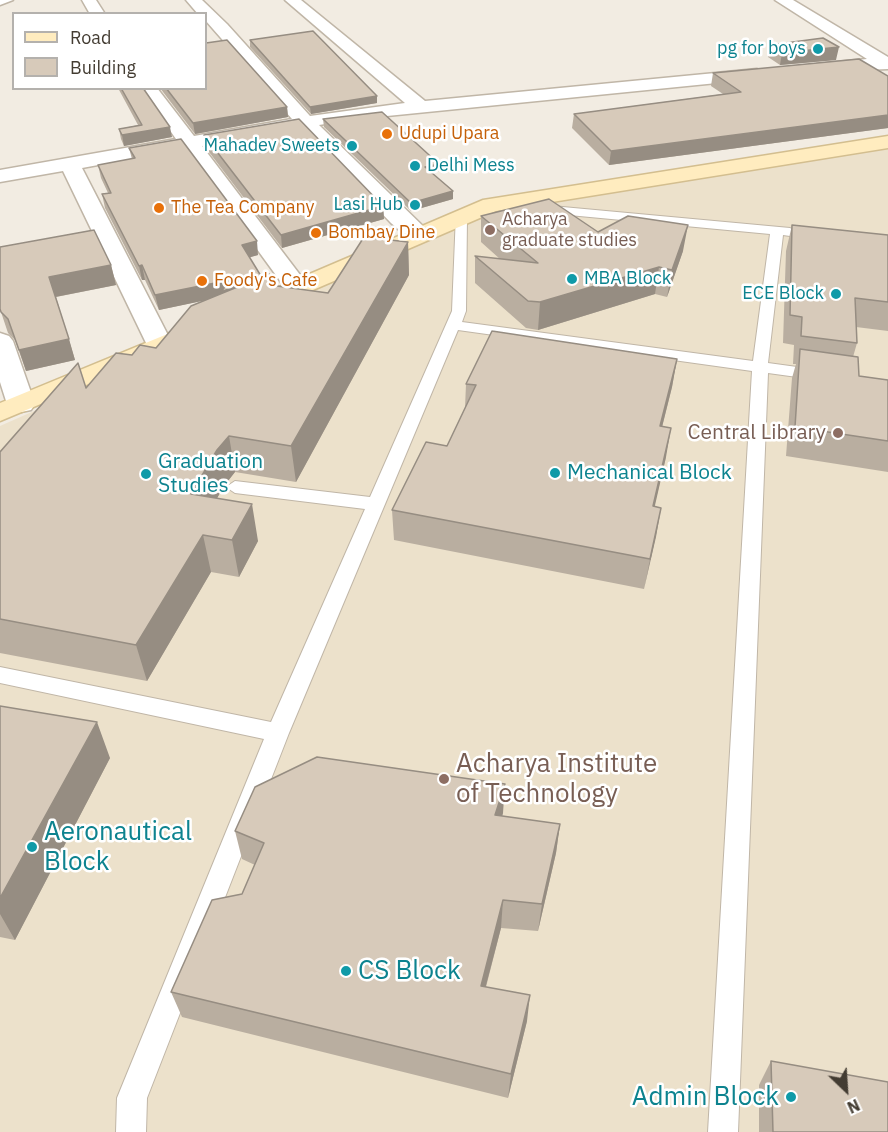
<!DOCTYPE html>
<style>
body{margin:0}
#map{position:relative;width:888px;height:1132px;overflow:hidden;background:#f2ece2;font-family:"IBM Plex Sans",sans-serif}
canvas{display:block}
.legend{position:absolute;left:12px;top:12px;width:195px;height:78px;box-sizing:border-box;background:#fff;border:2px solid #b4b1ad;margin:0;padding:8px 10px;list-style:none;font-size:18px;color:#433c32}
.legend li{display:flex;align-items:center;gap:12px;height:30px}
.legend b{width:30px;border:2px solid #b4b1ad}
.north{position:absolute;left:816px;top:1060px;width:60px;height:60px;-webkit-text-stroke:4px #fff;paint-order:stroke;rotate:155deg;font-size:16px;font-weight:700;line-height:24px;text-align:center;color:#433c32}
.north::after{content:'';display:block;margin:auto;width:21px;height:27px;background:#433c32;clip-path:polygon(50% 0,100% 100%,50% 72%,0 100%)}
</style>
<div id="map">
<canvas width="888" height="1132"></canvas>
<ul class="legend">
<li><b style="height:8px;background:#ffecbf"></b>Road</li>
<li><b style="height:16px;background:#d7caba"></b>Building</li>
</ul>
<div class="north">N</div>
</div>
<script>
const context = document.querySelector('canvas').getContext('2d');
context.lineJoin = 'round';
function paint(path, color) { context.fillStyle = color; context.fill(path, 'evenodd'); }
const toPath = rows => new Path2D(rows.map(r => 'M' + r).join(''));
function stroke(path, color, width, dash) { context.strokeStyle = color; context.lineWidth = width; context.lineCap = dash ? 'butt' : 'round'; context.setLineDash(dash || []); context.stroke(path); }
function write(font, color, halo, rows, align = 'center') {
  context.font = font + ' "IBM Plex Sans",sans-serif'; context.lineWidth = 5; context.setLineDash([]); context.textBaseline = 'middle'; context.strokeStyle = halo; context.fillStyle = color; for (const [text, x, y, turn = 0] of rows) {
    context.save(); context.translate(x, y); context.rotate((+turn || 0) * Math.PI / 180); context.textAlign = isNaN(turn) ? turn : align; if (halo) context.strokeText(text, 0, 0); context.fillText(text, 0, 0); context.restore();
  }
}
paint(toPath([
 [888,146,888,1132,0,1132,0,426,499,206]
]), '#ece1cb');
const lane = toPath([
 [541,205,790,228,797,232,790,236,783,235,768,363,819,370,827,375,819,380,768,373,738,1132,708,1132,752,371,458,330,289,733,147,1098,146,1132,116,1132,117,1098,264,739,0,683,0,667,271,722,365,509,235,493,226,487,235,481,370,497,452,311,456,214,466,214,467,217,466,311,462,322,753,361,770,234,537,212,535,209,541,205]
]);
const street = toPath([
 [0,0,13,0,0,5,0,0],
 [82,0,96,0,105,14,90,14,82,0],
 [186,0,202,0,227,24,310,116,405,103,285,0,301,0,425,101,757,69,766,74,757,79,357,119,319,125,427,230,430,235,427,240,419,242,411,240,391,223,301,129,202,146,310,288,307,293,298,295,289,293,184,149,82,168,173,345,169,350,160,353,151,350,147,345,63,171,0,182,0,170,176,139,140,88,157,88,194,136,292,119,206,21,206,14,198,14,186,0],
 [775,0,793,0,888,57,888,69,817,72,814,68,817,64,867,59,775,0],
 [0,333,9,336,13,341,35,404,31,410,21,412,11,410,7,404,0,382,0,333]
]);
const secondary = toPath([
 [888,136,888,148,496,211,262,312,253,314,244,312,241,307,244,302,483,200,888,136],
 [199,321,208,324,212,329,208,334,0,421,0,403,199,321]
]);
stroke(lane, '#c0b6a7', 2);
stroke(street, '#c0b6a7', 3);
stroke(secondary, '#d3be8f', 3);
paint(lane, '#fff');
paint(street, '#fff');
paint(secondary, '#ffecbf');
paint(toPath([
 [250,40,377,96,377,103,311,114,250,47],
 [770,45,836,60,780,65,768,57],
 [713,73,888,76,888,128,609,165,572,128,574,114,723,94,711,86],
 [118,88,143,88,172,137,124,146,121,139,119,129,138,125],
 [160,88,206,88,287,107,288,117,195,134],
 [323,119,439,171,432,173,453,191,453,199,411,211,324,127],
 [204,135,383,206,384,219,282,248,206,148],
 [129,148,258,255,250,257,261,278,277,286,328,293,408,242,409,275,296,482,235,472,224,486,217,498,258,541,239,577,211,572,147,681,0,653,0,452,86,388,132,355,156,348,206,300,159,310,145,280,142,280,105,208,102,194,108,193,101,178,98,165,132,159],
 [481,216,598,232,683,251,667,297,655,294,538,330,526,328,475,283,475,256,500,259,481,242],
 [792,225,888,235,888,331,856,327,857,343,853,357,859,376,888,380,888,472,786,456,792,378,796,364,793,364,794,345,783,343,786,251],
 [111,265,116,285,56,297,75,360,26,371,15,340,8,333,0,309],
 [677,359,672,387,662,427,666,457,654,507,661,508,644,589,394,540,392,510,447,446,465,408,466,384],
 [0,706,110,758,15,940,0,937],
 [503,813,502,816,560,824,556,853,538,931,501,928,486,987,527,1021,508,1098,182,1017,171,992,242,894,255,865,242,859,235,831],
 [771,1061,888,1132,759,1132,759,1085]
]), '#b9aea0');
paint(toPath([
 [839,47,836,60,780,65,782,53],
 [377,96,377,103,311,114,310,107],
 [287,107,288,117,195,134,193,123],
 [888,115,888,128,609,165,611,151],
 [170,127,172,137,124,146,122,135],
 [439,164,439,171,425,175,425,167],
 [453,191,453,199,411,211,411,203],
 [383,206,384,219,282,248,281,235],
 [688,225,683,251,667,297,672,270],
 [257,241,258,255,244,259,242,245],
 [408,242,409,275,296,482,291,446],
 [111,265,116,285,55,297,49,277],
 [142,265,145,280,142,280,139,266],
 [659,267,655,294,538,330,540,302],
 [261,276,263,290,221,297,159,310,155,295,230,280],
 [69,339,75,360,26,371,19,350],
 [677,359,672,387,655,455,660,426],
 [671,428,666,457,648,536,653,506],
 [229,436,235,472,224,486,199,530,191,494,217,450],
 [252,504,258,541,239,577,232,540],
 [661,508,656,537,644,589,650,559],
 [203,535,211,572,147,681,136,645],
 [97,722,110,758,15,940,0,914,0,898],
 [505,784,503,813,494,843,495,815],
 [560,824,556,853,538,931,542,904],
 [503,900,501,928,479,1012,481,986],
 [530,995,527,1021,508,1098,511,1074]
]), '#968d82');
const building = toPath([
 [313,31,377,96,310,107,250,40,313,31],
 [823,38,839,47,782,53,770,45,823,38],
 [227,40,287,107,193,123,166,88,206,88,206,43,227,40],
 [859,59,888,76,888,115,611,151,574,114,741,92,713,73,859,59],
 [121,88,143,88,170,127,122,135,119,129,142,125,121,88],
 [382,112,439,164,425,167,453,191,411,203,323,119,382,112],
 [299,119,383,206,281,235,204,135,299,119],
 [181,139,257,241,242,245,261,276,221,292,230,280,155,295,142,265,139,266,102,194,111,193,98,165,135,158,129,148,181,139],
 [549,199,598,232,628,216,688,225,672,270,659,267,540,302,528,301,475,256,538,263,481,216,549,199],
 [792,225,888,235,888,302,855,298,857,343,801,336,802,317,790,315,792,225],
 [94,230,111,265,49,277,69,339,19,350,8,319,1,312,0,309,0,247,94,230],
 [364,237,408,242,291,446,229,436,217,450,191,494,252,504,232,540,203,535,136,645,0,619,0,452,78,363,86,388,116,353,132,355,140,345,156,348,191,306,269,274,277,286,328,293,364,237],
 [492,331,677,359,660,426,671,428,653,506,661,508,650,559,392,510,426,442,447,446,476,385,466,384,492,331],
 [800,349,858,357,859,376,888,380,888,441,795,427,800,349],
 [0,706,97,722,0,898,0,706],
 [317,757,505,784,495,815,560,824,542,904,503,900,481,986,530,995,511,1074,171,992,212,900,242,894,264,843,235,831,255,787,317,757],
 [771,1061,888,1082,888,1132,773,1132,771,1061]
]);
paint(building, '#d7caba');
stroke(building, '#968d82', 1.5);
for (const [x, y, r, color] of [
 [818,49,6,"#0f9aa8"],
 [387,134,6,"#e8710a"],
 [352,146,6,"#0f9aa8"],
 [415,166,6,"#0f9aa8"],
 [415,205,6,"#0f9aa8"],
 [159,208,6,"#e8710a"],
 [490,230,6,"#8d6e63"],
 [316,233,6,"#e8710a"],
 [572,279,6,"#0f9aa8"],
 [202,281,6,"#e8710a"],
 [836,294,6,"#0f9aa8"],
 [838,433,6,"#8d6e63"],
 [555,473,6,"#0f9aa8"],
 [146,474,6,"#0f9aa8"],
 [444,779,6,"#8d6e63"],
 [32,847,6,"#0f9aa8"],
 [346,971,6,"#0f9aa8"],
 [791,1097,6,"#0f9aa8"]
]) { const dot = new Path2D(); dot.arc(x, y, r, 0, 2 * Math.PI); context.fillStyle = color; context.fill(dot); stroke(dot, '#fff', 2); }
write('18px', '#0d838f', '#fff', [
 ["pg for boys",806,49],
 ["Mahadev Sweets",340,146],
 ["Delhi Mess",427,166,"left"],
 ["Lasi Hub",403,205],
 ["MBA Block",584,279,"left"],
 ["ECE Block",824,294]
], 'right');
write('18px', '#c56008', '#fff', [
 ["Udupi Upara",399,134],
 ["The Tea Company",171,208],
 ["Bombay Dine",328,233],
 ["Foody's Cafe",214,281]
], 'left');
write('18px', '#785e54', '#fff', [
 ["Acharya",502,220],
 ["graduate studies",502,241]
], 'left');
write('21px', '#785e54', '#fff', [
 ["Central Library",826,433]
], 'right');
write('21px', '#0d838f', '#fff', [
 ["Graduation",158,462],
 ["Studies",158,486],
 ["Mechanical Block",567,473]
], 'left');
write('26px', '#785e54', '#fff', [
 ["Acharya Institute",456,764],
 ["of Technology",456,794]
], 'left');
write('26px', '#0d838f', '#fff', [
 ["Aeronautical",44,832],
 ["Block",44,862],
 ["CS Block",358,971],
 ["Admin Block",779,1097,"right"]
], 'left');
</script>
